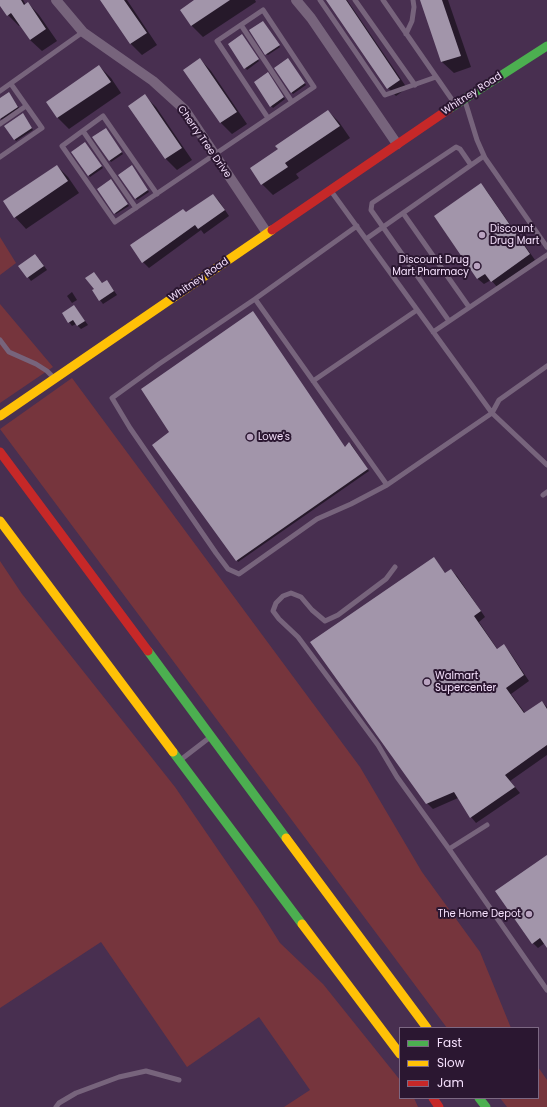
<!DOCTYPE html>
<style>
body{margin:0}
#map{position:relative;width:547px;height:1107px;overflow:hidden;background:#482f50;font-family:Poppins,sans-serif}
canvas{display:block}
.legend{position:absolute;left:399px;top:1027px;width:140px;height:72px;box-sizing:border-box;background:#2b1731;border:1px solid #7c6883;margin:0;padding:5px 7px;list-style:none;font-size:12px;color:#f6e1fd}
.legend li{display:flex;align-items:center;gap:8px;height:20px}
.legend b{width:20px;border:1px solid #7c6883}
</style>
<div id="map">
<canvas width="547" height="1107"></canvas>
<ul class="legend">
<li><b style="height:5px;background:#4caf50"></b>Fast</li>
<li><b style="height:5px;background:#ffc107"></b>Slow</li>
<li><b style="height:5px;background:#c62828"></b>Jam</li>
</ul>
</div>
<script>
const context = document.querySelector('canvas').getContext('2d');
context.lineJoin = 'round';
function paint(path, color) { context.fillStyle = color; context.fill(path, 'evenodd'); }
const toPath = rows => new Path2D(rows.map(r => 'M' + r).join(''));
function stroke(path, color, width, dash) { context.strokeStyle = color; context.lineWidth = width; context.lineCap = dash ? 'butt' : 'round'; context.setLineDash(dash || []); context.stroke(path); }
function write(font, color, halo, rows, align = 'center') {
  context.font = font + ' Poppins,sans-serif'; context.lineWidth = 4; context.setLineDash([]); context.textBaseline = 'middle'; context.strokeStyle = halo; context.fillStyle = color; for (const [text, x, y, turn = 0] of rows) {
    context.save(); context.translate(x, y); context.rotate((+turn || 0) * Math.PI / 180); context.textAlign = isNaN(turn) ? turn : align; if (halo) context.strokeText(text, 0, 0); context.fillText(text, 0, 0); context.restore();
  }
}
paint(toPath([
 [0,237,16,263,0,275],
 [0,304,53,367,0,403],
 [72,378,360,767,422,872,480,952,511,1028,447,1028,0,429],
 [0,561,22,594,175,787,258,908,280,943,323,984,400,1080,400,1098,414,1098,418,1107,284,1107,310,1090,259,1017,187,1067,101,942,0,1008],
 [538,1067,547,1080,547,1107,507,1107,500,1098,538,1098]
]), '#76353d');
paint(toPath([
 [0,0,23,0,26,5,28,3,39,15,57,41,42,51,30,40,20,25,19,26,8,15,0,4],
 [101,0,127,0,157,45,142,55,131,44],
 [196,0,255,0,256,2,203,37,192,26,181,10],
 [327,0,347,0,407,88,396,96,388,88],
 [421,0,448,0,471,67,454,73,442,62],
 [264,23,280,47,268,55,266,54],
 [243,38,259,61,247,70,229,44],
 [200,59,211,71,247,124,232,134,221,123,185,70],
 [289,61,306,85,293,94,291,92],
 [99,66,111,78,121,93,69,129,58,118,47,102],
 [269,75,285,99,273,108,271,106],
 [10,95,19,108,2,120,0,118,0,99],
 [145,96,156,107,192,160,177,170,166,159,130,106],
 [328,111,339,122,350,138,296,174,299,178,273,195,262,184,279,150],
 [24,116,33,130,16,141,6,127],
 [107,130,123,154,111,162,93,137],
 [85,143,103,168,90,177,72,152],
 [57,166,68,177,79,193,26,229,15,217],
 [133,168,149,192,137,200,119,175],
 [113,182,129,206,116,214,115,213],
 [481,185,486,190,535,260,497,287,491,280,484,284,478,279,435,217],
 [213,195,219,201,229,216,204,234,201,230,149,268,143,262,186,213],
 [39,259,47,270,31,281,28,277],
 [94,273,103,284,110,285,117,295,103,304,100,300,95,289],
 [72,292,77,300,72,303,67,296],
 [74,306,88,325,81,329,76,324,72,326,69,322],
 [170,433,345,448,351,444,369,471,238,562],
 [434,558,446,574,451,570,457,576,485,617,479,622,498,650,504,646,509,651,529,681,511,694,525,713,542,702,547,707,547,755,510,781,520,793,476,823,471,817,458,798,433,809,427,803],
 [547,856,547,946,545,943,538,948,533,943]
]), '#0007');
paint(toPath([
 [0,0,21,0,24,5,28,2,46,29,30,40,11,13,7,16,0,6],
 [100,0,124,0,147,33,130,44],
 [194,0,230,0,191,26,180,10],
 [326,0,346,0,400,80,387,89],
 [420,0,442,0,461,56,441,62],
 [263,21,280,45,265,55,249,30],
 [242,34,259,59,244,69,228,44],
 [200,58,237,112,220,123,183,70],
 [288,58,305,83,291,93,274,68],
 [99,65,111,82,57,118,46,102],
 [268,72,284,97,270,107,254,82],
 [9,92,18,107,0,119,0,98],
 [145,94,182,148,165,159,128,106],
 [328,110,340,126,285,163,288,167,261,185,250,168,278,149,275,146],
 [23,113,32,128,14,140,4,126],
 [106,128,122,152,109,161,92,137],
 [85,142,102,166,88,176,71,152],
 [57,165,68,181,14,218,3,201],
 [132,165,148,190,135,199,118,175],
 [111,179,128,204,114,214,97,189],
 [481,183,530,254,491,282,485,274,477,279,434,216],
 [213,194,225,210,198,229,195,225,142,263,130,245,183,209,186,212],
 [35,254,44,266,27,278,18,266],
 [94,272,102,283,107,280,114,291,99,301,92,290,94,289,85,278],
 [74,305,85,321,77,326,73,320,68,323,62,313],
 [253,311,345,447,349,442,368,469,236,561,152,445,169,432,141,389],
 [434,557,445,573,451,569,481,611,474,616,497,649,504,644,524,675,506,688,524,713,542,701,547,709,547,745,505,775,515,787,470,818,454,792,426,804,310,642],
 [547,855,547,948,540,938,532,944,495,891]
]), '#a295aa');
stroke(toPath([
 [320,0,385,95,436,77],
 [355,0,415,85],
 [383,0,455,104],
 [241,25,292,102],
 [406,34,412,21,414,7,413,0],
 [0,91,83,32],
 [465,101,477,140,485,158,547,247],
 [0,124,26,106],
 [83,131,136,208],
 [0,157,42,128,11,84],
 [331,191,492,413,547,465],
 [157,194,103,116,62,146,115,222,314,87,263,10,217,41,268,118],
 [403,213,469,307],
 [357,226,255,299,387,485],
 [366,239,484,156],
 [255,299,159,364,112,398,130,428,216,553,228,569,239,574,317,519,351,504,387,485,492,413,499,400,547,366],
 [449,321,371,210,372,203,456,147,460,149,471,165],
 [433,332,547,255],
 [0,340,9,352,36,364,47,371,54,378],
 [313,381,417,310],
 [543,495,547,492],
 [395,567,386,579,338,615,325,621,312,610,301,597,291,593,283,596,276,603,273,611,279,619,298,637,336,688,378,745,397,777,449,849],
 [183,758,209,738],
 [487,825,449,849,547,990],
 [56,1107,59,1103,76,1093,119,1077,146,1071,179,1080]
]), '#77647c', 5);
stroke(toPath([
 [56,0,83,32,153,81,185,110,267,233],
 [296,0,311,18,397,144]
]), '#77647c', 10);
stroke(toPath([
 [449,109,547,46],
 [148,651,286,838],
 [173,752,302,924],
 [479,1098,486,1107]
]), '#4caf50', 9);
stroke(toPath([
 [0,416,272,230],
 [0,521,173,752],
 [286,838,427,1028],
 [302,924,400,1054]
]), '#ffc107', 9);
stroke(toPath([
 [272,230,449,109],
 [0,452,148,651],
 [433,1098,439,1107]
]), '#c62828', 9);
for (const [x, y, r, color] of [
 [482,235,4,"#b9a3c0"],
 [477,266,4,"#b9a3c0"],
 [250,437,4,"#b9a3c0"],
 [427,682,4,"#b9a3c0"],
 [529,914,4,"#b9a3c0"]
]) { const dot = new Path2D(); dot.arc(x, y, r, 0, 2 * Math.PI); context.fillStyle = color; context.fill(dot); stroke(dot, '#2b1731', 1.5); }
write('10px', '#f6e1fd', '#2b1731', [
 ["Whitney Road",472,94,-33],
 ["Cherry Tree Drive",204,142,55],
 ["Whitney Road",199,280,-34]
]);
write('10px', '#f6e1fd', '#2b1731', [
 ["Discount",490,229],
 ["Drug Mart",490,241],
 ["Discount Drug",469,260,"right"],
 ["Mart Pharmacy",469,272,"right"],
 ["Lowe's",258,437],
 ["Walmart",435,676],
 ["Supercenter",435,688],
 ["The Home Depot",521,914,"right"]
], 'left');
</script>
